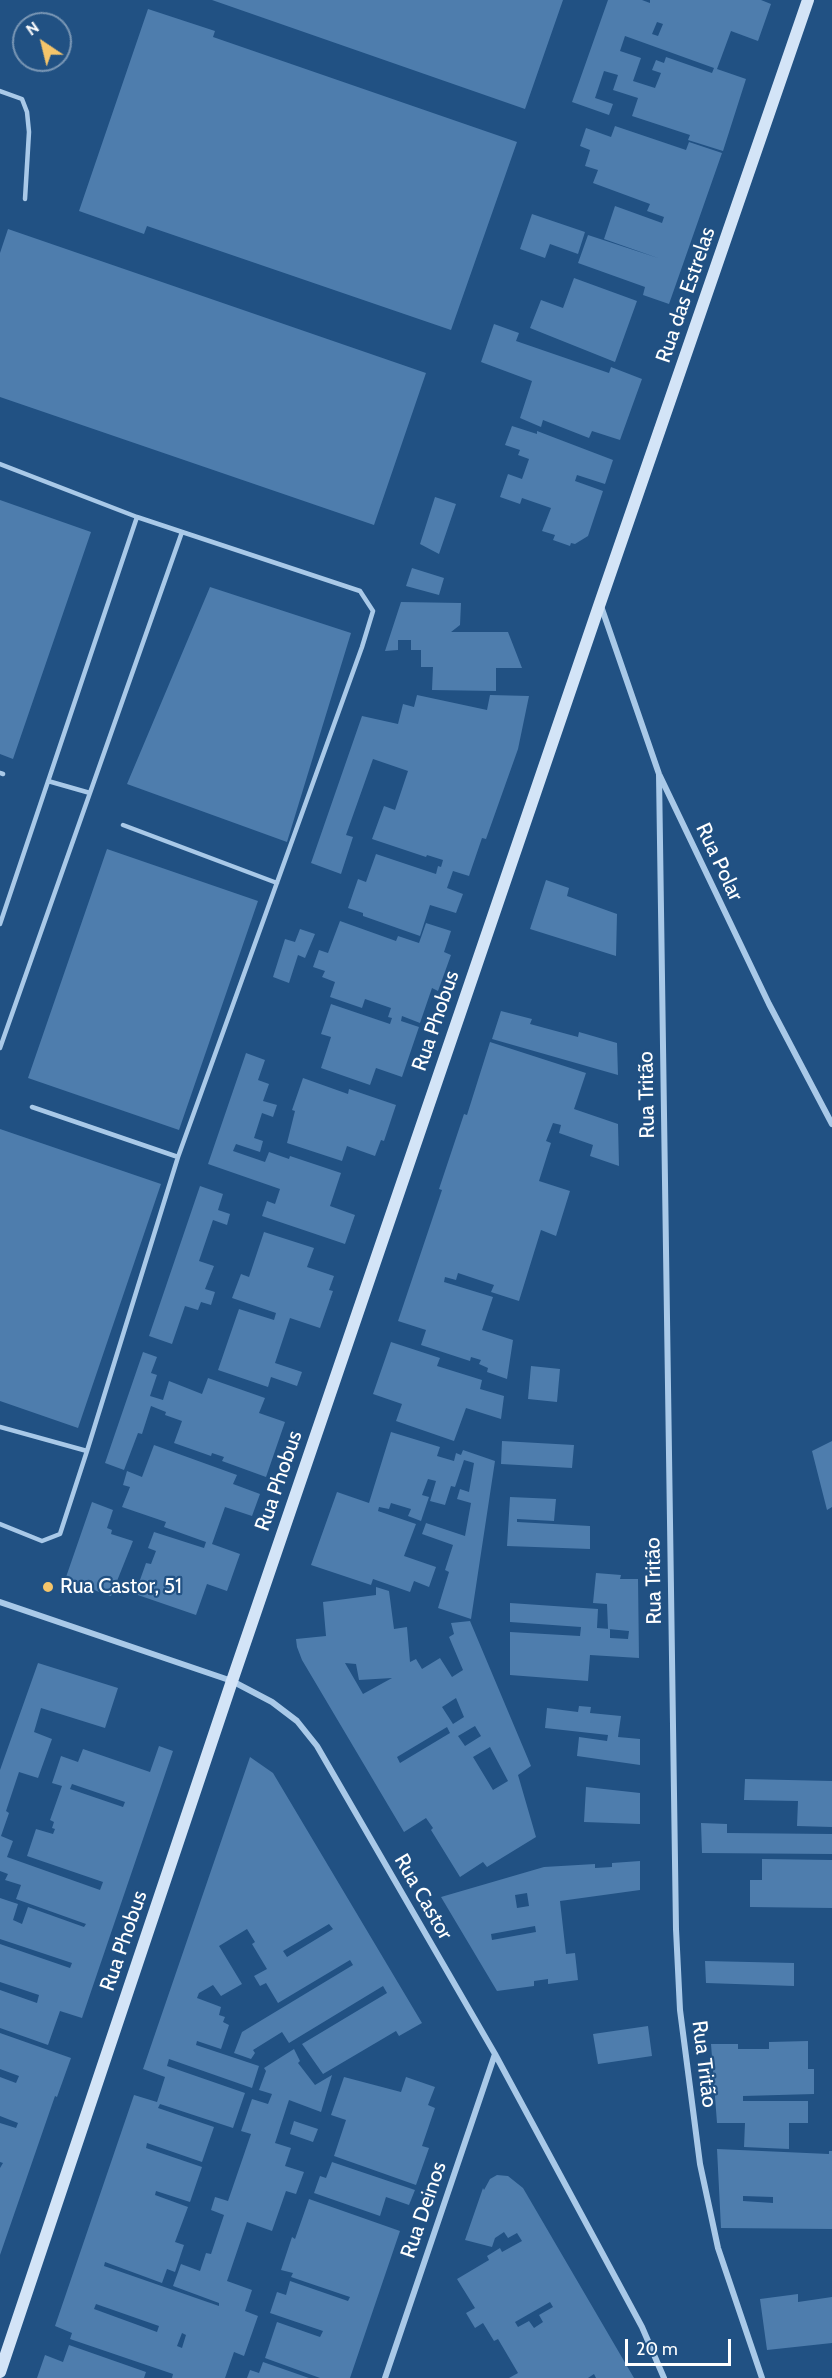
<!DOCTYPE html>
<meta charset="utf-8">
<style>
body{margin:0}
#map{position:relative;width:832px;height:2378px;overflow:hidden;background:#215183;font-family:Cabin,sans-serif}
canvas{display:block}
.north{position:absolute;left:12px;top:12px;width:60px;height:60px;box-sizing:border-box;background:#215183;border:2px solid #7a97b5;border-radius:50%;rotate:325deg;font-size:16px;font-weight:700;line-height:24px;text-align:center;color:#fff}
.north::after{content:'';display:block;margin:auto;width:21px;height:27px;background:#f5c56a;clip-path:polygon(50% 0,100% 100%,50% 72%,0 100%)}
.scale{position:absolute;left:625px;top:2339px;width:106px;height:27px;box-sizing:border-box;border:3px solid #fff;border-top:0;padding-left:8px;font-size:18px;line-height:21px;white-space:nowrap;color:#fff;-webkit-text-stroke:4px #215183;paint-order:stroke}
</style>
<div id="map">
<canvas width="832" height="2378"></canvas>
<div class="north">N</div>
<div class="scale">20 m</div>
</div>
<script>
const context = document.querySelector('canvas').getContext('2d');
context.lineJoin = 'round';
function paint(path, color) { context.fillStyle = color; context.fill(path, 'evenodd'); }
const toPath = rows => new Path2D(rows.map(r => 'M' + r).join(''));
function stroke(path, color, width, dash) { context.strokeStyle = color; context.lineWidth = width; context.lineCap = dash ? 'butt' : 'round'; context.setLineDash(dash || []); context.stroke(path); }
function write(font, color, halo, rows, align = 'center') {
  context.font = font + ' Cabin,sans-serif'; context.lineWidth = 4.5; context.setLineDash([]); context.textBaseline = 'middle'; context.strokeStyle = halo; context.fillStyle = color; for (const [text, x, y, turn = 0] of rows) {
    context.save(); context.translate(x, y); context.rotate((+turn || 0) * Math.PI / 180); context.textAlign = isNaN(turn) ? turn : align; if (halo) context.strokeText(text, 0, 0); context.fillText(text, 0, 0); context.restore();
  }
}
paint(toPath([
 [212,0,563,0,525,109],
 [608,0,642,0,650,3,650,0,761,0,771,4,758,41,731,31,717,69,746,79,723,151,688,140,690,135,632,116,638,98,613,90,618,75,604,71,595,98,613,104,609,115,572,102],
 [657,22,663,24,658,36,652,34],
 [625,36,714,68,712,73,666,57,664,63,656,60,652,70,661,73,655,88,633,81,641,58,620,51],
 [148,9,215,31,213,37,517,142,451,330,147,226,144,234,79,211],
 [615,126,686,150,689,142,722,153,669,304,643,295,645,287,578,263,588,235,658,258,604,239,615,206,662,223,664,217,647,211,650,204,593,183,598,170,585,166,590,150,580,146,586,128,611,137],
 [532,214,585,232,578,254,550,244,545,258,520,249],
 [8,229,426,373,374,525,0,397,0,253],
 [574,278,637,301,615,362,530,328,541,300,563,308],
 [494,324,519,333,516,341,609,373,611,367,642,379,620,440,592,431,589,438,543,420,541,427,520,418,532,381,481,362],
 [512,426,537,434,537,431,613,460,605,484,577,475,575,481,603,491,588,536,575,544,571,543,570,546,553,540,555,535,542,531,551,508,522,498,520,504,500,497,508,474,522,479,529,459,518,455,520,450,505,445],
 [435,497,456,504,439,554,420,544],
 [0,500,91,532,13,759,0,754],
 [412,568,444,578,439,595,406,586],
 [210,587,351,633,287,842,127,784],
 [401,602,461,603,460,625,451,632,508,632,522,668,496,668,496,691,432,690,433,667,421,667,421,650,411,650,411,640,398,640,398,650,385,651],
 [417,695,487,710,490,695,529,696,518,749,486,839,482,838,469,876,453,871,447,888,463,894,456,913,430,905,420,936,363,916,363,913,348,908,358,879,366,882,376,854,436,874,438,866,441,867,443,860,427,855,426,857,372,839,384,806,395,810,408,771,373,759,346,835,353,837,341,874,311,863,362,716,398,724,403,704,414,707],
 [107,849,258,901,179,1130,28,1078],
 [546,880,569,888,567,896,617,914,616,956,530,929],
 [340,921,396,941,398,936,419,943,426,923,451,931,444,952,451,955,438,991,432,988,420,1023,402,1016,401,1021,419,1027,402,1077,376,1068,370,1085,321,1068,331,1037,321,1034,331,1004,390,1024,392,1018,388,1017,391,1008,365,999,362,1008,330,997,335,982,322,977,325,971,313,967,319,950,328,953],
 [300,929,315,934,305,958,298,955,289,983,273,977,285,939,295,942],
 [501,1011,532,1019,530,1024,578,1037,579,1032,617,1043,618,1075,492,1039],
 [490,1042,586,1073,574,1109,618,1124,619,1166,590,1156,593,1145,559,1133,561,1125,553,1123,546,1141,551,1143,539,1181,570,1191,556,1236,541,1230,519,1301,491,1292,494,1285,458,1273,456,1280,445,1277,444,1282,493,1297,482,1330,513,1340,507,1379,487,1372,488,1368,479,1364,481,1360,471,1357,470,1361,421,1345,426,1330,398,1321,442,1190,439,1189,464,1114,467,1115],
 [246,1053,265,1060,258,1080,269,1084,263,1101,277,1105,273,1117,262,1113,254,1138,263,1141,260,1152,236,1144,233,1151,265,1162,269,1152,289,1159,290,1156,341,1173,330,1206,355,1215,345,1244,262,1216,267,1201,275,1204,280,1189,208,1164],
 [303,1078,348,1094,349,1089,396,1105,384,1141,381,1140,375,1156,347,1146,342,1161,287,1143,295,1111,292,1110],
 [0,1129,161,1184,78,1428,0,1401],
 [200,1186,223,1194,218,1210,230,1214,227,1225,213,1220,199,1261,214,1266,205,1289,215,1292,211,1305,201,1302,198,1310,185,1306,172,1344,149,1336],
 [264,1232,314,1248,307,1267,334,1276,329,1290,333,1291,320,1328,290,1318,275,1363,302,1372,297,1386,271,1377,268,1387,218,1370,239,1309,274,1320,276,1313,232,1298,241,1274,249,1277],
 [391,1342,440,1358,437,1366,482,1380,480,1389,504,1396,501,1419,466,1408,454,1441,396,1421,402,1404,373,1394],
 [143,1352,157,1357,151,1373,157,1375,150,1396,163,1400,169,1381,202,1394,208,1378,265,1398,259,1413,285,1422,266,1477,222,1461,224,1457,212,1453,211,1456,174,1443,182,1421,165,1415,166,1412,151,1406,142,1434,138,1433,124,1470,105,1463],
 [531,1366,560,1369,557,1402,528,1399],
 [391,1432,440,1447,437,1456,454,1461,456,1453,461,1455,463,1450,495,1461,471,1619,438,1608,449,1572,445,1570,453,1545,422,1534,426,1523,465,1536,471,1503,457,1499,460,1489,469,1492,474,1463,464,1460,455,1487,451,1486,445,1505,430,1501,436,1481,428,1479,422,1495,429,1497,421,1521,408,1516,411,1509,391,1503,389,1509,379,1507,378,1511,416,1524,404,1556,436,1567,429,1587,414,1581,410,1592,373,1579,371,1585,311,1565,337,1492,369,1503],
 [502,1441,574,1445,572,1468,501,1464],
 [832,1441,832,1507,827,1510,812,1451],
 [154,1445,237,1475,233,1484,260,1494,252,1516,225,1507,212,1544,240,1554,227,1591,207,1584,196,1615,135,1594,146,1563,151,1564,156,1551,148,1548,154,1532,204,1548,206,1542,164,1527,166,1522,122,1507,130,1487,123,1485,127,1471,142,1477],
 [510,1497,556,1499,554,1521,517,1519,517,1522,590,1526,590,1549,507,1546],
 [92,1502,113,1510,107,1528,112,1530,111,1534,133,1541,111,1596,65,1580],
 [596,1573,621,1575,620,1579,638,1579,639,1658,590,1655,588,1681,510,1675,510,1632,580,1636,581,1627,510,1622,510,1603,598,1609,597,1628,610,1629,610,1638,628,1639,629,1631,608,1629,607,1604,593,1603],
 [376,1587,389,1591,394,1629,407,1627,410,1662,416,1659,422,1669,440,1658,452,1677,463,1670,449,1637,454,1634,451,1623,470,1621,531,1766,518,1775,536,1837,487,1867,483,1862,460,1877,431,1830,433,1828,426,1818,404,1832,302,1660,297,1647,296,1639,326,1636,323,1602,376,1595],
 [345,1663,356,1664,359,1680,392,1678,363,1694],
 [456,1698,464,1717,453,1724,442,1707],
 [475,1726,481,1736,465,1746,458,1736],
 [447,1727,450,1733,400,1763,397,1757],
 [490,1747,508,1781,493,1790,473,1757],
 [38,1663,118,1688,105,1728,41,1708,34,1732,52,1739,38,1778,19,1772,6,1811,9,1813,1,1836,13,1841,7,1857,100,1890,103,1882,27,1856,36,1829,53,1834,55,1829,52,1828,54,1822,50,1820,62,1786,52,1783,61,1756,78,1762,83,1749,150,1772,159,1746,173,1751,82,2018,60,2011,48,2045,0,2028,0,1990,37,2003,39,1995,0,1982,0,1944,70,1968,72,1963,0,1939,0,1898,18,1904,13,1920,22,1924,28,1907,84,1927,86,1924,16,1899,21,1885,5,1880,8,1874,0,1871,0,1770],
 [72,1784,125,1802,123,1807,70,1789],
 [579,1706,591,1707,590,1713,621,1716,618,1737,640,1739,640,1765,577,1756,579,1737,607,1741,608,1735,545,1728,547,1708,578,1712],
 [250,1757,273,1773,422,2023,399,2036,396,2031,323,2074,302,2044,387,1993,383,1986,289,2043,282,2032,253,2050,255,2053,251,2059,234,2053,242,2032,353,1965,350,1960,278,2003,266,1983,260,1986,254,1976,267,1969,252,1944,255,1942,247,1929,219,1946,242,1984,221,1996,213,1985,199,1993,197,1998,221,2007,219,2015,225,2017,223,2022,229,2025,221,2049,197,2041,196,2045,259,2066,252,2088,169,2059,167,2066,245,2093,233,2128,160,2104,158,2108,214,2127,202,2162,147,2143,146,2148,202,2167,190,2202,156,2191,155,2195,188,2207,175,2242,184,2245,175,2272,167,2269,162,2283,105,2262,104,2266,219,2306,219,2303,173,2286,181,2264,200,2271,206,2253,211,2254,224,2215,211,2210,215,2197,228,2201,251,2134,241,2131,252,2099,268,2104,272,2094,259,2090,266,2071,264,2068,294,2049,300,2061,298,2063,315,2085,332,2075,321,2112,289,2100,275,2143,291,2148,285,2166,304,2172,296,2194,286,2191,272,2231,247,2222,227,2281,252,2290,245,2311,258,2316,244,2356,234,2352,225,2378,172,2378,173,2374,70,2339,72,2333,55,2326,134,2095,157,2102,165,2077,143,2069],
 [329,1924,333,1929,287,1957,283,1951],
 [96,2304,159,2326,157,2332,94,2309],
 [182,2333,186,2335,182,2348,177,2346],
 [745,1779,832,1781,832,1827,797,1826,798,1801,744,1800],
 [586,1787,640,1793,640,1824,584,1822],
 [701,1823,727,1824,727,1833,832,1834,832,1854,702,1853],
 [762,1859,832,1860,832,1908,750,1907,750,1880,762,1880],
 [640,1861,640,1890,560,1901,566,1954,575,1953,578,1980,548,1984,548,1979,534,1981,534,1986,497,1991,441,1897,544,1867,595,1864,595,1868,612,1867,612,1863],
 [527,1893,529,1906,517,1908,515,1895],
 [535,1926,536,1932,492,1940,491,1934],
 [705,1961,794,1963,794,1986,706,1983],
 [648,2026,652,2056,598,2064,593,2034],
 [0,2033,71,2058,57,2097,55,2096,0,2255,0,2168,3,2163,0,2162,0,2123,16,2128,18,2123,0,2116,0,2077,16,2083,19,2076,0,2069],
 [808,2041,808,2069,814,2069,814,2094,743,2096,743,2101,808,2101,808,2123,789,2123,789,2149,744,2147,745,2123,717,2123,711,2044,738,2044,738,2049,769,2049,769,2042],
 [344,2077,401,2092,406,2077,435,2087,428,2105,435,2108,422,2146,429,2148,416,2185,334,2156,346,2120,331,2115],
 [294,2121,318,2129,313,2142,290,2134],
 [717,2149,829,2154,829,2151,832,2151,832,2229,721,2228],
 [743,2196,773,2197,773,2203,743,2201],
 [332,2162,415,2190,409,2205,386,2197,380,2216,314,2193,320,2176,326,2178],
 [497,2175,508,2176,523,2188,634,2378,596,2378,594,2374,588,2378,509,2378,518,2373,498,2339,494,2341,483,2323,475,2328,466,2313,475,2308,457,2279,489,2260,487,2256,500,2248,502,2252,522,2241,517,2233,508,2238,504,2232,495,2238,492,2247,465,2240,483,2188,484,2190,490,2179],
 [550,2302,553,2307,539,2315,543,2322,534,2328,529,2321,518,2327,515,2322],
 [309,2199,400,2231,350,2378,320,2378,265,2358,277,2322,320,2337,323,2331,270,2313,277,2292,286,2295,290,2281,348,2301,350,2297,291,2277,293,2273,281,2270,292,2237,295,2239],
 [798,2294,798,2302,832,2297,832,2343,767,2350,760,2299],
 [69,2345,146,2372,144,2378,37,2378,45,2355,63,2362],
 [263,2362,309,2378,247,2378,250,2370,259,2373]
]), '#4e7dad');
stroke(toPath([
 [0,91,22,99,27,112,29,132,25,199],
 [0,464,137,517,360,591,373,611,362,647,178,1157,87,1451,0,1427],
 [0,773,3,774],
 [48,781,90,793],
 [123,825,277,883],
 [0,924,137,517],
 [0,1048,182,532],
 [32,1107,178,1157],
 [0,1524,42,1541,60,1534,87,1451]
]), '#a9c9e8', 4.5);
stroke(toPath([
 [601,606,659,774,769,1004,832,1124],
 [659,774,676,1929,680,2010,700,2164,718,2248,762,2378],
 [0,1602,232,1681,272,1702,297,1721,317,1746,495,2054,642,2327,664,2378],
 [385,2378,495,2054]
]), '#a9c9e8', 6);
stroke(toPath([
 [0,2372,232,1681,600,603,808,0]
]), '#d3e4f7', 12);
for (const [x, y, r, color] of [
 [48,1587,6,"#f5c56a"]
]) { const dot = new Path2D(); dot.arc(x, y, r, 0, 2 * Math.PI); context.fillStyle = color; context.fill(dot); stroke(dot, '#215183', 2); }
write('21px', '#fff', '#215183', [
 ["Rua das Estrelas",686,295,-71],
 ["Rua Polar",719,862,65],
 ["Rua Phobus",436,1021,-71],
 ["Rua Tritão",647,1095,-91],
 ["Rua Phobus",279,1481,-71],
 ["Rua Tritão",654,1581,-91],
 ["Rua Castor",423,1897,60],
 ["Rua Phobus",124,1941,-71],
 ["Rua Tritão",704,2064,83],
 ["Rua Deinos",424,2210,-71]
]);
write('21px', '#fff', '#215183', [
 ["Rua Castor, 51",60,1587]
], 'left');
</script>
